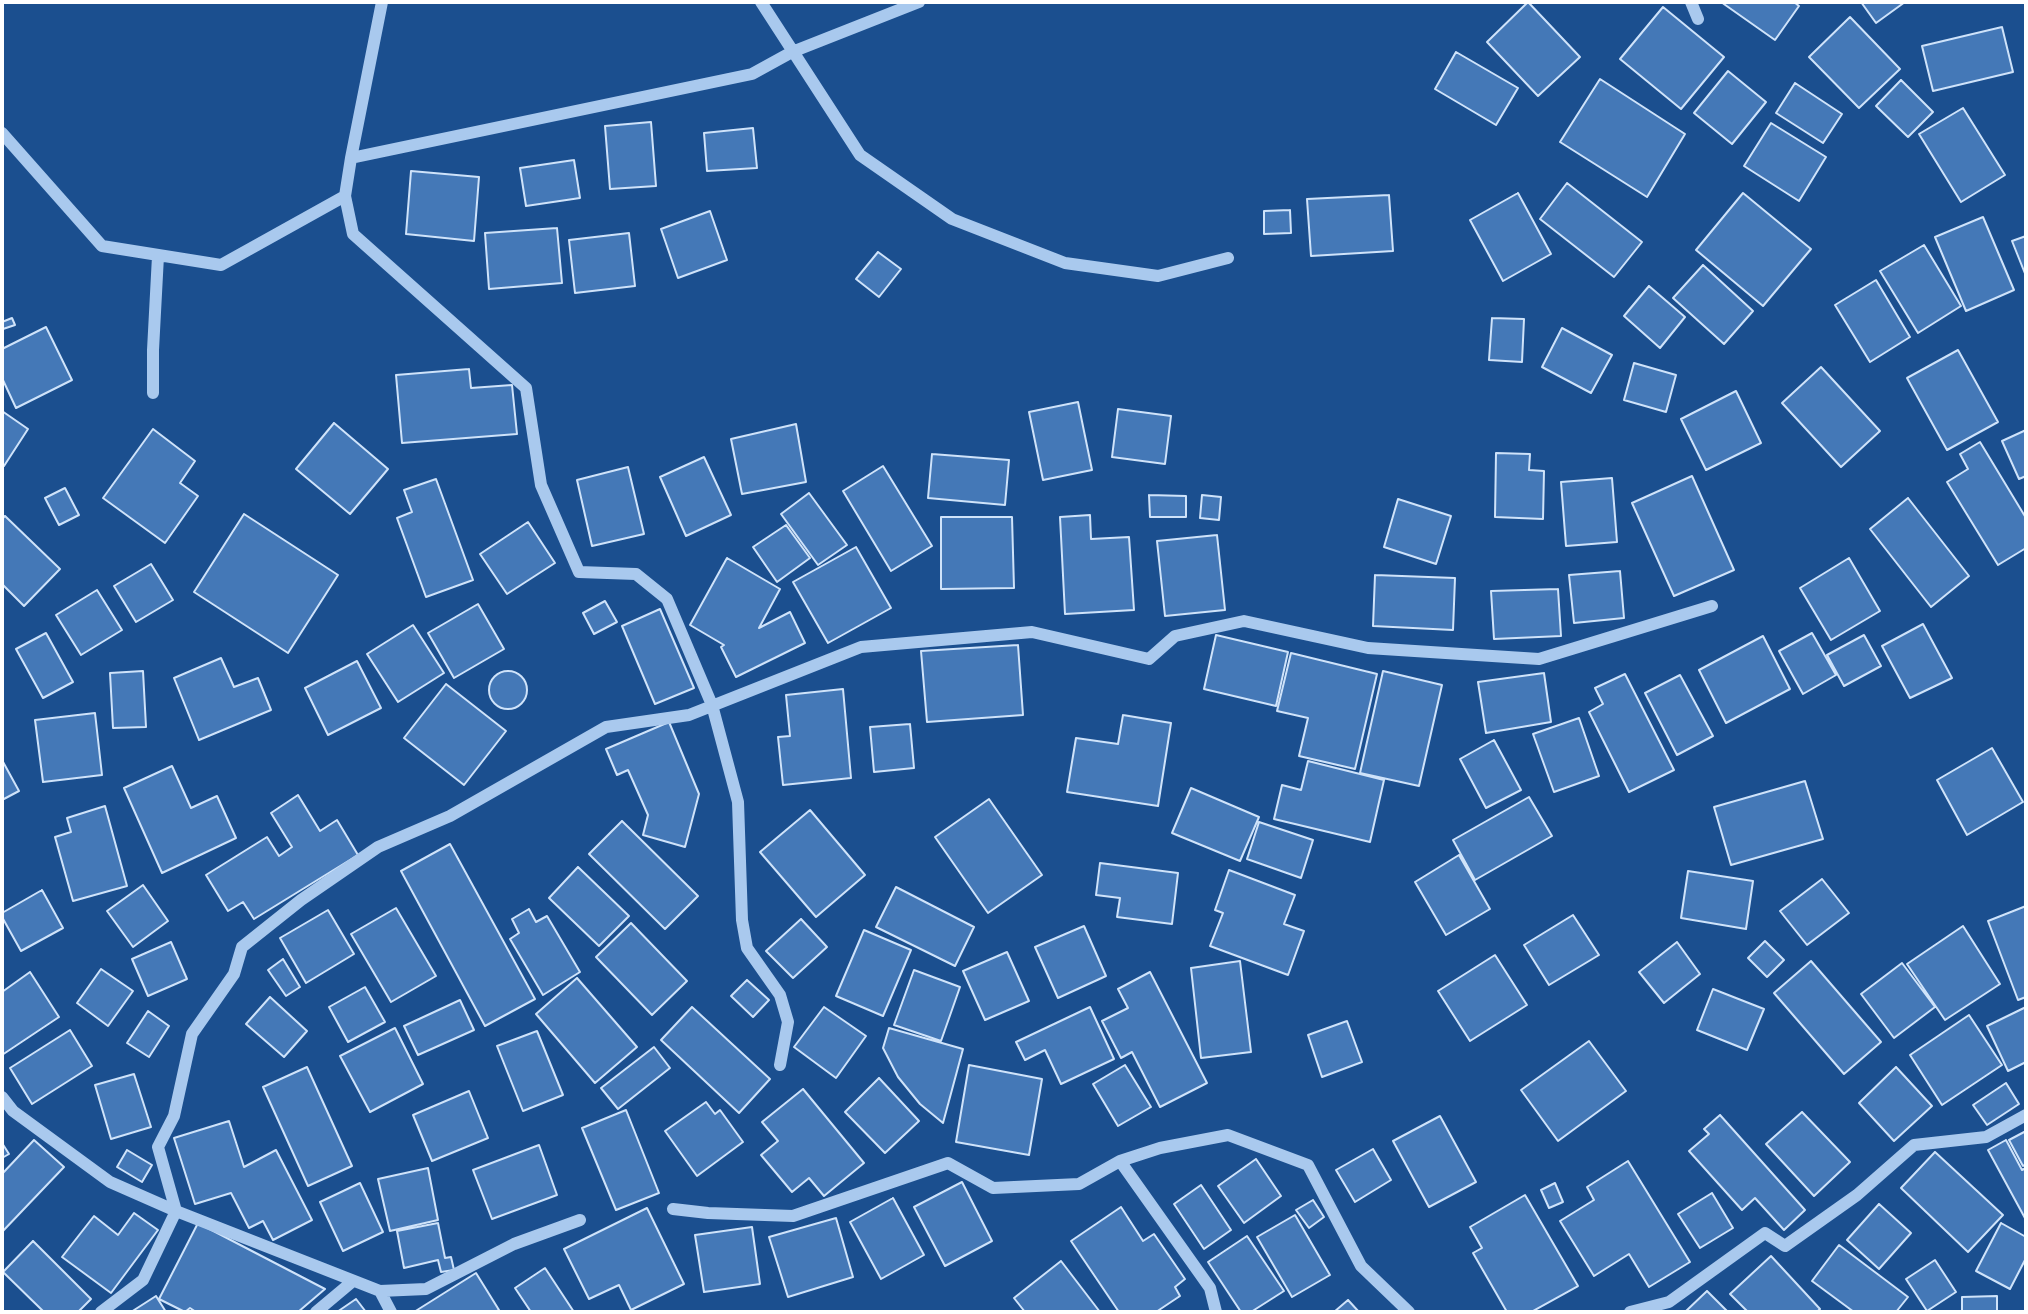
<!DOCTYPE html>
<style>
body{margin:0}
#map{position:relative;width:2028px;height:1314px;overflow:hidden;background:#1b4f8f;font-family:Helvetica,sans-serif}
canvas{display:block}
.frame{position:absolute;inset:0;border:4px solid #fff;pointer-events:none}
</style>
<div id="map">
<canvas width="2028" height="1314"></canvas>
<div class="frame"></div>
</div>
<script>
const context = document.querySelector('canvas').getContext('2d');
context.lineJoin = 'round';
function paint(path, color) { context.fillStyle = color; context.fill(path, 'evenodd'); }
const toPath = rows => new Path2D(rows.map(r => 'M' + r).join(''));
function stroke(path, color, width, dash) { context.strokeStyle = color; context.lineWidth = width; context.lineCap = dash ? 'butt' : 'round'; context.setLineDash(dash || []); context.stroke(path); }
const building = toPath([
 [1528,2,1580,57,1538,96,1487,42,1528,2],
 [1721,2,1794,2,1799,6,1775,40,1721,2],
 [1861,2,1905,2,1876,23,1861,2],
 [1663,7,1724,57,1681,109,1620,59,1663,7],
 [1850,17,1900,69,1859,108,1809,57,1850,17],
 [2002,27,2013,72,1933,91,1922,46,2002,27],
 [1456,52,1518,88,1496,125,1435,89,1456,52],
 [1728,71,1766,102,1732,144,1694,113,1728,71],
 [1600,79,1685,134,1647,197,1560,142,1600,79],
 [1901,80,1933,112,1908,137,1876,106,1901,80],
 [1795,83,1842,114,1823,143,1776,113,1795,83],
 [1963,108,2005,175,1961,202,1919,134,1963,108],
 [651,122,656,186,610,189,605,126,651,122],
 [1771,123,1826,157,1799,201,1744,166,1771,123],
 [753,128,757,168,707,171,704,133,753,128],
 [574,160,580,198,526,206,520,168,574,160],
 [411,171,479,177,474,241,406,234,411,171],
 [1567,183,1642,242,1614,277,1540,219,1567,183],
 [1518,193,1551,254,1503,281,1470,220,1518,193],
 [1743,193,1811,249,1763,306,1696,250,1743,193],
 [1389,195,1393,251,1311,256,1307,199,1389,195],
 [1290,210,1291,233,1264,234,1264,211,1290,210],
 [710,211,727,260,678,278,661,229,710,211],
 [1983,217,2014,290,1966,311,1935,237,1983,217],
 [557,228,562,283,489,289,485,233,557,228],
 [629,233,635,286,575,293,569,240,629,233],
 [2026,236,2026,276,2012,241,2026,236],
 [1924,245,1961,306,1918,333,1880,271,1924,245],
 [878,252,901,269,879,297,856,279,878,252],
 [1703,265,1753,311,1724,344,1673,298,1703,265],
 [1876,280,1910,337,1870,362,1835,305,1876,280],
 [1649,286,1685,317,1660,348,1624,316,1649,286],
 [12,318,15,325,3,329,2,322,12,318],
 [1492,318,1524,319,1522,362,1489,360,1492,318],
 [46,327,72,380,16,408,2,378,2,349,46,327],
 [1562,328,1612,355,1591,393,1542,367,1562,328],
 [1958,350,1998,422,1947,450,1907,378,1958,350],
 [1634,363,1676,375,1666,412,1624,400,1634,363],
 [1821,367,1880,431,1841,467,1782,403,1821,367],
 [469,369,471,388,512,385,517,434,402,443,396,375,469,369],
 [1736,391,1761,443,1706,470,1681,419,1736,391],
 [1078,402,1092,470,1043,480,1029,412,1078,402],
 [1118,409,1171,416,1165,464,1112,457,1118,409],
 [2,411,28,429,4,466,2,464,2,411],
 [334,423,388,469,350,514,296,469,334,423],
 [796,424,806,482,742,494,731,439,796,424],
 [153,429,195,461,180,483,198,496,165,543,103,498,153,429],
 [2026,430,2026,476,2019,479,2002,441,2026,430],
 [1980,442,2026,518,2026,548,1998,565,1947,482,1968,469,1960,454,1980,442],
 [1496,453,1530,454,1529,470,1544,471,1543,519,1495,517,1496,453],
 [932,454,1009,460,1005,505,928,498,932,454],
 [704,457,731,515,686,536,660,477,704,457],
 [883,466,932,546,891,571,843,491,883,466],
 [628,467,644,534,592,546,577,480,628,467],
 [1692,476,1734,570,1674,596,1632,503,1692,476],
 [1612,478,1617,542,1566,546,1561,482,1612,478],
 [436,479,473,580,426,597,397,518,412,512,404,490,436,479],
 [65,488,79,515,59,525,45,498,65,488],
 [809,493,847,545,818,565,781,514,809,493],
 [1149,495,1186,496,1186,517,1150,517,1149,495],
 [1202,495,1221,497,1219,520,1200,518,1202,495],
 [1908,498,1969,576,1931,607,1870,529,1908,498],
 [1398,499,1451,516,1436,564,1384,547,1398,499],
 [244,514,338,575,288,653,194,592,244,514],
 [1090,515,1091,539,1129,537,1134,610,1065,614,1060,517,1090,515],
 [5,516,60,569,24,606,2,584,2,519,5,516],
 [941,517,1012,517,1014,588,941,589,941,517],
 [528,522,555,563,507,594,480,554,528,522],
 [786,525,810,558,777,582,753,547,786,525],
 [1217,535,1225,610,1165,616,1157,541,1217,535],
 [856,547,891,608,828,643,793,582,856,547],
 [727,558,780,589,759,628,790,612,805,643,736,677,721,647,724,645,690,625,727,558],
 [1849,558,1880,611,1831,640,1800,588,1849,558],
 [151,564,173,600,136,622,114,586,151,564],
 [1620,571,1624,618,1574,623,1569,575,1620,571],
 [1375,575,1455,578,1453,630,1373,626,1375,575],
 [1558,589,1561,636,1494,639,1491,591,1558,589],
 [97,590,122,630,81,655,56,615,97,590],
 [605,601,617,622,594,634,583,613,605,601],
 [478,604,504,649,454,678,428,633,478,604],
 [660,609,694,688,655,704,622,626,660,609],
 [1923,624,1952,678,1910,698,1882,646,1923,624],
 [413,625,444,673,398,702,367,654,413,625],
 [46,633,73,682,43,698,16,649,46,633],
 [1812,633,1836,675,1803,694,1779,651,1812,633],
 [1216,635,1288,652,1276,706,1204,689,1216,635],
 [1864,635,1881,666,1844,686,1827,655,1864,635],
 [1763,636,1790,689,1726,723,1699,670,1763,636],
 [1018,645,1023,715,927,722,921,651,1018,645],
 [1291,653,1377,674,1355,769,1299,756,1308,718,1277,711,1291,653],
 [221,658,234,687,258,678,271,710,199,740,174,678,221,658],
 [357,661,381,708,328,735,305,688,357,661],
 [143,671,146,727,113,728,110,673,143,671],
 [1383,671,1442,685,1419,786,1360,773,1383,671],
 '489 690a19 19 0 1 1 38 0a19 19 0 1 1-38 0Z',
 [1544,673,1551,722,1486,733,1478,682,1544,673],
 [1625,674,1674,770,1629,792,1589,712,1603,704,1595,688,1625,674],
 [1680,675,1713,736,1677,755,1645,693,1680,675],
 [446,684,506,731,464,785,404,738,446,684],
 [843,689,851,778,783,785,778,737,790,736,786,695,843,689],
 [95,713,102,775,43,782,35,720,95,713],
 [1123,715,1171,723,1158,806,1067,792,1076,738,1118,744,1123,715],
 [1579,718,1599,776,1554,792,1533,734,1579,718],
 [669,722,699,794,685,847,643,835,648,815,628,770,617,775,606,749,669,722],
 [910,724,914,768,874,772,870,727,910,724],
 [1494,740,1521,790,1486,808,1460,759,1494,740],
 [1992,748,2023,802,1967,835,1937,780,1992,748],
 [2,760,19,791,2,800,2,760],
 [1308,761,1384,780,1370,842,1274,819,1282,785,1301,790,1308,761],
 [172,766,191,808,217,796,236,838,162,873,124,788,172,766],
 [1805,781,1823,839,1731,865,1714,807,1805,781],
 [1191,788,1259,817,1240,861,1172,833,1191,788],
 [298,795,320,831,337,820,358,855,254,919,243,902,228,911,206,875,267,837,279,856,292,847,271,813,298,795],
 [1529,797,1552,836,1475,880,1453,840,1529,797],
 [989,799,1042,875,988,913,935,837,989,799],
 [105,806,127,886,73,901,55,837,71,832,67,818,105,806],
 [810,810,865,875,816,917,760,852,810,810],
 [622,821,698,896,665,929,589,854,622,821],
 [1259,822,1313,840,1301,878,1247,859,1259,822],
 [450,844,535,999,485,1026,401,871,450,844],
 [1459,855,1490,909,1446,935,1415,882,1459,855],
 [1100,863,1178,873,1172,924,1117,917,1120,898,1096,895,1100,863],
 [578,867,629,916,599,946,549,898,578,867],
 [1229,870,1295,895,1284,924,1304,931,1288,975,1210,946,1223,913,1215,910,1229,870],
 [1688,871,1753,881,1746,929,1681,918,1688,871],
 [1822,879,1849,913,1807,945,1780,911,1822,879],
 [143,885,168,921,133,947,107,911,143,885],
 [896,887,974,927,955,966,876,927,896,887],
 [42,890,63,928,21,951,2,917,2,913,42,890],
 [2026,906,2026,997,2018,1000,1988,921,2026,906],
 [396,908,436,976,391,1002,351,934,396,908],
 [529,909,536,922,547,916,580,972,543,995,510,939,519,933,512,919,529,909],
 [328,910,354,954,306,983,280,938,328,910],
 [1573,915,1599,955,1549,985,1524,945,1573,915],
 [801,919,827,947,793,978,766,951,801,919],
 [631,923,687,981,652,1015,596,957,631,923],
 [1084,926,1106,976,1058,998,1035,947,1084,926],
 [1963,926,2000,984,1945,1020,1907,964,1963,926],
 [864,930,911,950,883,1016,836,996,864,930],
 [1765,941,1784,960,1767,977,1748,958,1765,941],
 [171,942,187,979,148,996,132,959,171,942],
 [1677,942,1700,974,1664,1003,1639,972,1677,942],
 [1007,952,1029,1001,985,1020,963,971,1007,952],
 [1495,955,1527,1005,1470,1041,1438,991,1495,955],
 [283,959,300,987,286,996,268,970,283,959],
 [1240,961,1251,1052,1201,1058,1191,968,1240,961],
 [1811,961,1881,1042,1844,1074,1774,993,1811,961],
 [1902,963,1935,1007,1894,1038,1861,994,1902,963],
 [101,969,133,991,108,1026,77,1003,101,969],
 [914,970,960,987,941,1041,894,1025,914,970],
 [30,972,59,1017,2,1055,2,992,30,972],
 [1150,972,1207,1083,1160,1107,1132,1052,1121,1058,1102,1021,1128,1008,1118,989,1150,972],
 [577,978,637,1047,595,1083,536,1014,577,978],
 [747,980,769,1000,753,1017,731,996,747,980],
 [365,987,385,1022,348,1042,329,1007,365,987],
 [1713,989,1764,1009,1747,1050,1697,1030,1713,989],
 [270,997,307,1031,284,1057,246,1024,270,997],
 [460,1000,474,1030,418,1055,404,1026,460,1000],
 [692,1007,770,1079,739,1113,661,1040,692,1007],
 [824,1007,866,1036,836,1078,794,1047,824,1007],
 [1090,1007,1114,1059,1061,1084,1045,1050,1025,1060,1016,1042,1090,1007],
 [2026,1007,2026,1062,2008,1071,1987,1026,2026,1007],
 [148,1011,169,1026,149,1057,127,1043,148,1011],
 [1969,1015,2002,1065,1942,1105,1910,1055,1969,1015],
 [1347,1021,1362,1062,1322,1077,1308,1035,1347,1021],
 [395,1028,423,1084,370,1112,340,1056,395,1028],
 [889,1028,963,1049,943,1123,920,1104,898,1077,883,1048,889,1028],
 [70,1030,92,1066,32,1104,10,1068,70,1030],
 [537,1031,563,1095,523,1111,497,1046,537,1031],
 [1589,1041,1626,1091,1558,1141,1521,1090,1589,1041],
 [654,1047,670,1068,618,1109,601,1088,654,1047],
 [969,1065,1042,1079,1029,1155,956,1142,969,1065],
 [1125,1065,1151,1107,1118,1126,1093,1084,1125,1065],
 [307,1067,352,1166,308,1186,263,1087,307,1067],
 [1896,1067,1932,1106,1894,1141,1859,1103,1896,1067],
 [134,1074,151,1127,111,1139,95,1085,134,1074],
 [879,1078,919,1121,885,1153,845,1112,879,1078],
 [2006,1083,2019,1104,1987,1125,1973,1105,2006,1083],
 [803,1089,864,1163,824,1196,809,1178,792,1192,761,1155,778,1141,762,1122,803,1089],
 [469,1091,488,1138,432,1161,413,1115,469,1091],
 [706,1102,715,1114,720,1110,743,1142,697,1176,665,1131,706,1102],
 [626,1110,659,1193,616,1210,582,1128,626,1110],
 [1802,1112,1850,1162,1814,1196,1766,1144,1802,1112],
 [1720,1115,1805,1210,1784,1230,1755,1198,1742,1210,1689,1151,1709,1134,1704,1129,1720,1115],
 [1440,1116,1476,1182,1429,1207,1393,1141,1440,1116],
 [229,1121,244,1167,276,1150,312,1220,273,1240,263,1221,249,1228,231,1193,195,1204,174,1138,229,1121],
 [2026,1131,2026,1164,2023,1166,2009,1140,2026,1131],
 [34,1140,64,1167,2,1232,2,1174,34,1140],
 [2006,1140,2022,1170,2026,1168,2026,1220,1988,1150,2006,1140],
 [2,1143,9,1154,2,1158,2,1143],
 [539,1145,557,1195,492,1219,473,1170,539,1145],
 [1373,1149,1391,1180,1355,1202,1336,1170,1373,1149],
 [127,1150,152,1165,142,1182,117,1167,127,1150],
 [1935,1152,2003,1215,1968,1252,1901,1188,1935,1152],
 [1256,1159,1281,1196,1244,1223,1218,1186,1256,1159],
 [1628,1161,1690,1262,1649,1287,1629,1254,1594,1276,1560,1221,1594,1200,1587,1187,1628,1161],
 [428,1168,438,1220,390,1231,378,1179,428,1168],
 [962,1182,992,1241,945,1266,914,1207,962,1182],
 [360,1183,383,1232,343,1251,320,1202,360,1183],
 [1555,1183,1563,1202,1549,1208,1541,1190,1555,1183],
 [1201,1185,1231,1230,1204,1249,1174,1204,1201,1185],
 [1712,1193,1733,1228,1700,1248,1678,1214,1712,1193],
 [1525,1195,1578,1286,1531,1312,1507,1312,1473,1253,1482,1248,1470,1227,1525,1195],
 [893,1198,924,1255,881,1279,850,1222,893,1198],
 [1313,1200,1324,1217,1309,1228,1296,1210,1313,1200],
 [1879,1204,1911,1233,1879,1269,1847,1240,1879,1204],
 [1121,1207,1143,1241,1154,1234,1185,1279,1175,1287,1180,1296,1156,1312,1119,1312,1071,1241,1121,1207],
 [647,1208,684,1284,631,1310,619,1285,589,1299,564,1249,647,1208],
 [134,1213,158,1230,111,1293,62,1257,94,1216,118,1235,134,1213],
 [1295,1215,1330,1275,1292,1297,1257,1237,1295,1215],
 [836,1218,853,1277,788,1297,769,1237,836,1218],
 [198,1223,325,1289,298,1312,196,1312,190,1308,185,1312,159,1299,198,1223],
 [438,1223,445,1258,451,1257,454,1270,441,1272,438,1260,404,1268,397,1231,438,1223],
 [2001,1223,2026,1237,2026,1258,2010,1289,1976,1271,2001,1223],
 [752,1227,760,1284,704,1292,695,1235,752,1227],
 [1247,1236,1284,1291,1251,1312,1241,1312,1208,1262,1247,1236],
 [33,1241,91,1299,78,1312,44,1312,3,1272,33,1241],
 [1839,1245,1908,1297,1896,1312,1854,1312,1812,1281,1839,1245],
 [1771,1256,1820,1309,1817,1312,1748,1312,1730,1294,1771,1256],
 [1935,1260,1956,1292,1927,1311,1906,1279,1935,1260],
 [1061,1261,1100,1312,1025,1312,1014,1298,1061,1261],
 [545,1268,574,1312,531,1312,515,1288,545,1268],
 [476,1273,499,1310,495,1312,414,1312,476,1273],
 [1707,1291,1728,1312,1685,1312,1707,1291],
 [156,1296,166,1312,131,1312,156,1296],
 [1997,1296,1997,1312,1962,1312,1962,1297,1997,1296],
 [356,1299,366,1312,337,1312,356,1299],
 [1348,1300,1359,1312,1334,1312,1348,1300]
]);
paint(building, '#4478b7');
stroke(building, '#cfe3fa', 2);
stroke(toPath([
 [382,2,351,158,345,196,353,234,526,388,541,485,579,572,636,574,667,599,712,705,738,802,742,920,747,948,780,995,788,1022,780,1065],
 [761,2,860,155,952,219,1065,263,1158,276,1228,258],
 [1691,2,1698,19],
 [2,133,102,246,221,265,345,196],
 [351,158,752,74,792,52,919,2],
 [153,393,153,350,158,256],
 [2,1097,13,1111,110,1182,176,1211,380,1291,426,1289,514,1244,580,1220],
 [1120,1161,1210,1288,1216,1312],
 [673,1209,708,1213,793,1216,948,1163,993,1188,1079,1184,1120,1161,1160,1148,1228,1135,1308,1165,1361,1266,1409,1312],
 [380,1291,391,1312],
 [101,1312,143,1280,176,1211,158,1147,174,1116,192,1034,234,974,242,947,301,900,378,847,450,816,606,727,689,715,861,647,1032,632,1149,659,1175,636,1244,621,1368,648,1539,659,1712,606],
 [316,1312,353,1281],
 [1630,1312,1669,1302,1765,1233,1785,1246,1857,1195,1914,1145,1986,1137,2026,1115]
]), '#a9c9ee', 12);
</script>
